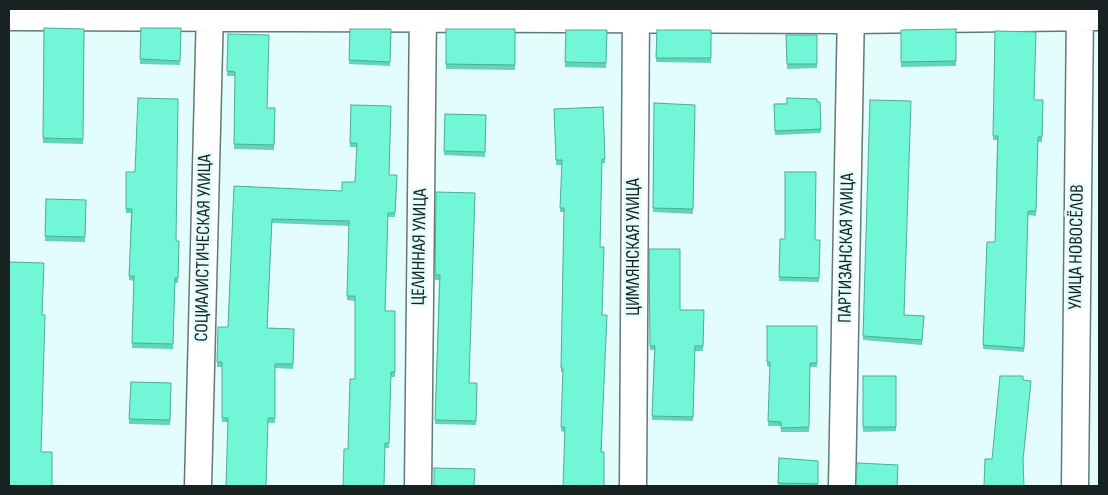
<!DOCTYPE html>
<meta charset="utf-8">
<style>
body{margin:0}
#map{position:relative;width:1108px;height:495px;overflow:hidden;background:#e3fdfd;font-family:"Sofia Sans Condensed",sans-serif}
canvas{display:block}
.frame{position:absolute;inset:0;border:10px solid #192222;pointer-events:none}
</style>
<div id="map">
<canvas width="1108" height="495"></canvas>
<div class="frame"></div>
</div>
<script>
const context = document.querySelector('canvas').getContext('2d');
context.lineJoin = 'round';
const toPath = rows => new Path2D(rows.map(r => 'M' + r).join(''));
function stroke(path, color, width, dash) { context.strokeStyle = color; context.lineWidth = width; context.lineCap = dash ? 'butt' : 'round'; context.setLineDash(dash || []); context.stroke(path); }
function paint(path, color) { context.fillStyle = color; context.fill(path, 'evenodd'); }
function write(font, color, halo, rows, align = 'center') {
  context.font = font + ' "Sofia Sans Condensed",sans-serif'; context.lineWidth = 5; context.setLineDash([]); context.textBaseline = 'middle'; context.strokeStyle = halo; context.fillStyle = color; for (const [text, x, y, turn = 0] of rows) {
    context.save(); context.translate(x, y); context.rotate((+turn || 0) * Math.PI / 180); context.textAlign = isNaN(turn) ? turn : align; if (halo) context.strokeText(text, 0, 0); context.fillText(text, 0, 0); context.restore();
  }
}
const minor = toPath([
 [9,17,852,20,1099,17],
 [198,486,210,9],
 [418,486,423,9],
 [633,486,636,9],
 [842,486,851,9],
 [1075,486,1080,9]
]);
stroke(minor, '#627978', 29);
stroke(minor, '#fff', 26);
paint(toPath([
 [44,28,84,29,83,144,43,143],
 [141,28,181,28,180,65,140,64],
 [350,29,391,29,390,66,349,64],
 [446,29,515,29,515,70,446,69],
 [956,29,956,66,901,67,901,30],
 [566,30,607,30,606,68,565,67],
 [657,30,711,30,711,63,656,62],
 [995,31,1034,100,1043,100,1042,142,1038,142,1036,216,1028,215,1024,352,983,349,987,242,995,242,997,140,993,140],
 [228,34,267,108,275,108,274,150,234,149,235,76,227,76],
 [786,35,817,35,817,68,787,69],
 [820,102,821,133,775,135,774,104],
 [654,103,695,105,693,214,653,212],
 [351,105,389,175,397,175,395,217,388,217,385,311,395,311,395,377,391,377,389,448,348,449,355,379,355,301,347,300,349,226,272,223,267,328,294,329,293,369,275,368,275,423,222,422,222,367,217,367,217,362,228,327,234,186,342,191,355,182,357,147,350,147],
 [603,107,605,163,602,163,600,247,602,315,602,452,604,486,564,432,561,431,563,372,561,372,561,368,564,212,560,212,562,165,556,165,554,109],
 [445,114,486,115,485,157,444,155],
 [126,172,179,246,178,283,175,283,173,349,132,348,134,281,129,280,131,213,126,213],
 [436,192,469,383,477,383,476,425,435,424,439,280,435,280],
 [46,199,86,200,85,242,45,241],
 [780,239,820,240,819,282,779,281],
 [649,249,680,310,704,310,703,351,695,351,693,421,652,420,654,350,650,350],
 [904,315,924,316,922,345,863,340,863,336],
 [767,326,817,326,817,367,810,367,809,432,781,432,781,426,768,426,770,367,767,366],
 [863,376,896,376,896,431,863,432],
 [131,382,171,383,170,425,129,424],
 [779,458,818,461,818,486,778,486]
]), '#61d4ba');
const building = toPath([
 [44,28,84,29,83,139,43,138,44,28],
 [141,28,181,28,180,61,140,59,141,28],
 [350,29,391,29,390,62,349,60,350,29],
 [446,29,515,29,515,65,446,64,446,29],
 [956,29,956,61,901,62,901,30,956,29],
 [566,30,607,30,606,63,565,62,566,30],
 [657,30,711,30,711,58,656,58,657,30],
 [995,31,1036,32,1034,100,1043,100,1042,137,1038,137,1036,211,1028,211,1024,348,983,345,987,242,995,242,998,136,993,136,995,31],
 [228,34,269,35,267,108,275,108,274,145,234,144,235,72,227,71,228,34],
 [786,35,817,35,817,64,787,64,786,35],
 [138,98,178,99,176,241,179,241,178,278,175,278,173,344,132,343,134,276,129,276,132,209,126,209,126,172,135,172,138,98],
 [787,98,817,99,817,102,820,102,821,129,775,131,774,104,787,104,787,98],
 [870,100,911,101,904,315,924,316,922,340,863,336,870,100],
 [654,103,695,105,693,209,653,208,654,103],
 [351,105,391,106,389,175,397,175,395,213,388,213,385,311,395,311,395,372,391,372,389,443,385,443,384,486,343,486,344,449,348,449,350,379,355,379,355,296,347,296,349,221,272,219,267,328,294,329,293,364,275,364,275,418,268,418,266,486,226,486,228,418,222,418,222,362,217,362,218,327,228,327,234,186,342,191,342,182,355,182,357,143,350,143,351,105],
 [603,107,605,159,602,159,600,247,604,247,602,315,607,315,601,452,604,452,604,486,563,486,565,427,561,427,563,368,561,368,564,208,560,208,562,160,556,160,554,109,603,107],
 [445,114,486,115,485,152,444,151,445,114],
 [785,172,816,172,815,240,820,240,819,278,779,277,780,239,785,239,785,172],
 [436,192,475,193,469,383,477,383,476,421,435,420,440,275,435,275,436,192],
 [46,199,86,200,85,237,45,236,46,199],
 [649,249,680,249,680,310,704,310,703,346,695,346,693,417,652,416,655,346,650,346,649,249],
 [9,262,44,263,42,315,45,315,41,452,52,452,52,486,9,486,9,262],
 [767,326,817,326,817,363,810,363,809,427,781,428,781,422,768,421,770,362,767,362,767,326],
 [863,376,896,376,896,427,863,427,863,376],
 [1000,376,1023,376,1023,380,1031,381,1023,460,1024,486,984,486,985,459,992,459,1000,376],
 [131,382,171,383,170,420,129,419,131,382],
 [779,458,818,461,818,484,778,483,779,458],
 [857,463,898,465,897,486,856,486,857,463],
 [434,468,475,469,474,486,434,486,434,468]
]);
paint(building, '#71f7d8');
stroke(building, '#4fad97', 1);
write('19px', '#192222', '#e3fdfd', [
 ["ЦЕЛИННАЯ УЛИЦА",420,247,-89],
 ["ЦИМЛЯНСКАЯ УЛИЦА",634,247,-90],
 ["УЛИЦА НОВОСЁЛОВ",1077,247,-89],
 ["СОЦИАЛИСТИЧЕСКАЯ УЛИЦА",204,248,-89],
 ["ПАРТИЗАНСКАЯ УЛИЦА",847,248,-89]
]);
</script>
